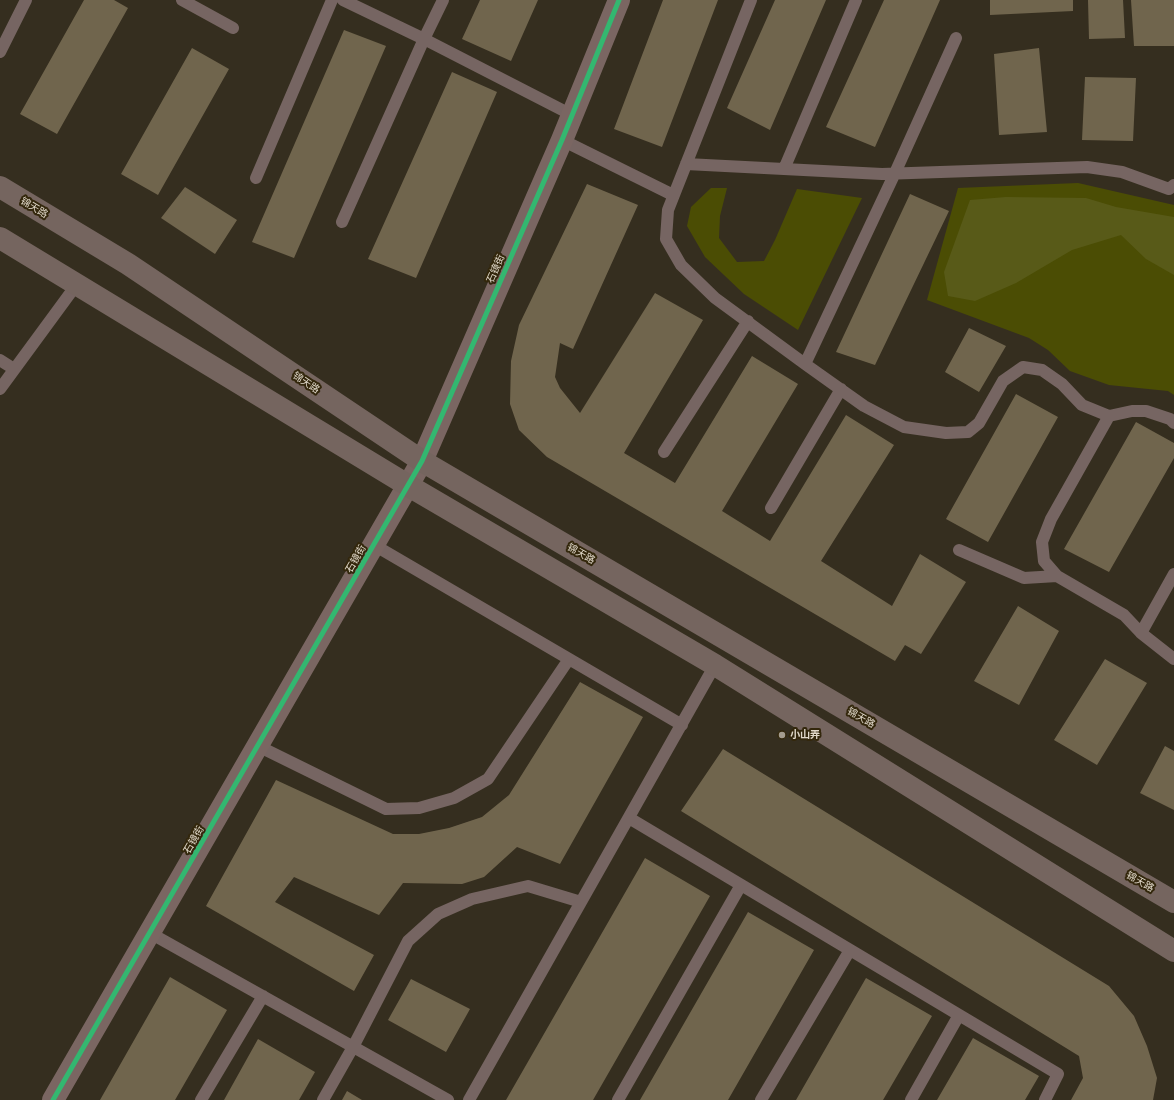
<!DOCTYPE html>
<meta charset="utf-8">
<style>
body{margin:0}
canvas{display:block;background:#352e1f}
</style>
<canvas width="1174" height="1100"></canvas>
<script>
const context = document.querySelector('canvas').getContext('2d');
context.lineJoin = 'round';
function paint(path, color) { context.fillStyle = color; context.fill(path, 'evenodd'); }
const toPath = rows => new Path2D(rows.map(r => 'M' + r).join(''));
function stroke(path, color, width, dash) { context.strokeStyle = color; context.lineWidth = width; context.lineCap = dash ? 'butt' : 'round'; context.setLineDash(dash || []); context.stroke(path); }
function write(font, color, halo, rows, align = 'center') {
  context.font = font + ' "Fira Sans","Noto Sans SC",sans-serif'; context.lineWidth = 4; context.setLineDash([]); context.textBaseline = 'middle'; context.strokeStyle = halo; context.fillStyle = color; for (const [text, x, y, turn = 0] of rows) {
    context.save(); context.translate(x, y); context.rotate((+turn || 0) * Math.PI / 180); context.textAlign = isNaN(turn) ? turn : align; if (halo) context.strokeText(text, 0, 0); context.fillText(text, 0, 0); context.restore();
  }
}
paint(toPath([
 [1078,183,1174,205,1174,395,1168,391,1109,385,1070,371,1048,350,1029,338,927,300,958,188],
 [711,188,727,188,720,216,719,238,737,262,764,261,775,240,797,189,862,198,798,330,744,294,705,257,687,226,691,207]
]), '#4b4d04');
paint(toPath([
 [1006,197,1086,198,1116,207,1174,217,1174,275,1146,259,1121,235,1072,250,1016,283,975,301,948,296,944,272,970,200]
]), '#585a18');
paint(toPath([
 [84,0,114,0,128,8,57,134,20,114],
 [480,0,538,0,511,61,462,39],
 [663,0,718,0,662,147,614,129],
 [775,0,826,0,770,130,727,108],
 [884,0,940,0,875,147,826,127],
 [990,0,1073,0,1073,11,990,15],
 [1088,0,1123,0,1125,38,1089,39],
 [1131,0,1174,0,1174,46,1134,46],
 [344,30,386,46,294,258,252,242],
 [192,48,229,69,158,195,121,174],
 [1039,48,1047,132,999,135,994,54],
 [452,72,497,92,416,278,368,259],
 [1085,77,1136,78,1133,141,1082,140],
 [587,184,638,205,573,349,560,343,555,377,560,388,580,413,655,293,703,320,624,453,675,483,752,356,798,384,722,511,770,541,846,415,894,445,821,561,892,606,920,554,966,582,921,654,905,645,895,661,547,457,519,430,510,404,511,361,519,325],
 [185,187,237,220,215,254,161,218],
 [910,194,949,211,875,365,836,352],
 [969,328,1006,346,979,392,945,372],
 [1016,394,1058,417,988,542,946,519],
 [1136,422,1174,443,1174,458,1109,572,1064,549],
 [1018,606,1059,631,1019,705,974,681],
 [1105,659,1147,683,1097,765,1054,740],
 [580,682,643,717,560,864,517,847,484,877,462,884,403,883,379,915,294,877,275,902,374,955,354,991,206,906,276,780,393,834,419,834,449,828,482,817,509,795],
 [1165,746,1174,751,1174,810,1140,793],
 [723,749,1109,986,1134,1016,1147,1046,1157,1078,1153,1100,1071,1100,1083,1078,1079,1056,681,811],
 [645,858,710,896,593,1100,506,1100],
 [748,912,814,950,728,1100,640,1100],
 [170,977,227,1010,175,1100,100,1100],
 [866,978,932,1016,883,1100,796,1100],
 [411,979,470,1009,446,1052,388,1020],
 [973,1038,1039,1076,1025,1100,937,1100],
 [258,1039,315,1072,299,1100,224,1100],
 [347,1091,362,1100,342,1100]
]), '#70654d');
stroke(toPath([
 [182,0,233,28],
 [343,0,424,39,572,115],
 [751,0,668,210,666,239,681,265,715,298,805,364,864,406,904,427,946,433,968,432,979,423,1003,381,1023,367,1042,370,1062,384,1082,405,1109,416,1132,411,1146,411,1170,419,1174,423],
 [0,52,26,0],
 [562,140,673,195],
 [686,164,882,174,1087,167,1122,172,1169,189,1174,185],
 [784,169,856,0],
 [256,178,332,0],
 [342,222,424,39,443,0],
 [0,360,14,369],
 [805,364,895,173,956,38],
 [0,389,77,284],
 [1109,416,1051,519,1042,542,1044,561,1057,576,1124,615,1141,633,1174,659],
 [664,452,748,321],
 [771,508,841,389],
 [374,545,682,725],
 [959,550,1024,578,1057,576],
 [1141,633,1174,574],
 [258,746,386,809,419,808,454,798,488,779,569,659],
 [629,818,1058,1074,1045,1100],
 [150,933,448,1100],
 [201,1100,263,996],
 [323,1100,353,1047,408,941,438,914,472,899,528,886,581,902],
 [469,1100,715,665],
 [618,1100,741,885],
 [761,1100,850,950],
 [911,1100,959,1015]
]), '#766562', 12);
stroke(toPath([
 [53,1100,422,461,562,140,619,0]
]), '#7a6662', 22);
stroke(toPath([
 [0,187,128,264,422,461,1174,902],
 [0,238,409,486,715,665,1174,951]
]), '#75655f', 22);
stroke(toPath([
 [53,1100,422,461,562,140,619,0]
]), '#33b770', 5);
for (const [x, y, r, color] of [
 [782,735,4,"#a49c8e"]
]) { const dot = new Path2D(); dot.arc(x, y, r, 0, 2 * Math.PI); context.fillStyle = color; context.fill(dot); stroke(dot, '#33270c', 1.5); }
write('10px', '#e0d8c9', '#33270c', [
 ["锦天路",34,208,31],
 ["石镜街",496,269,-66],
 ["锦天路",306,383,34],
 ["锦天路",581,554,30],
 ["石镜街",356,559,-60],
 ["锦天路",861,718,30],
 ["石镜街",194,840,-60],
 ["锦天路",1140,882,30]
]);
write('bold 10px', '#e0d8c9', '#33270c', [
 ["小山弄",790,735]
], 'left');
</script>
